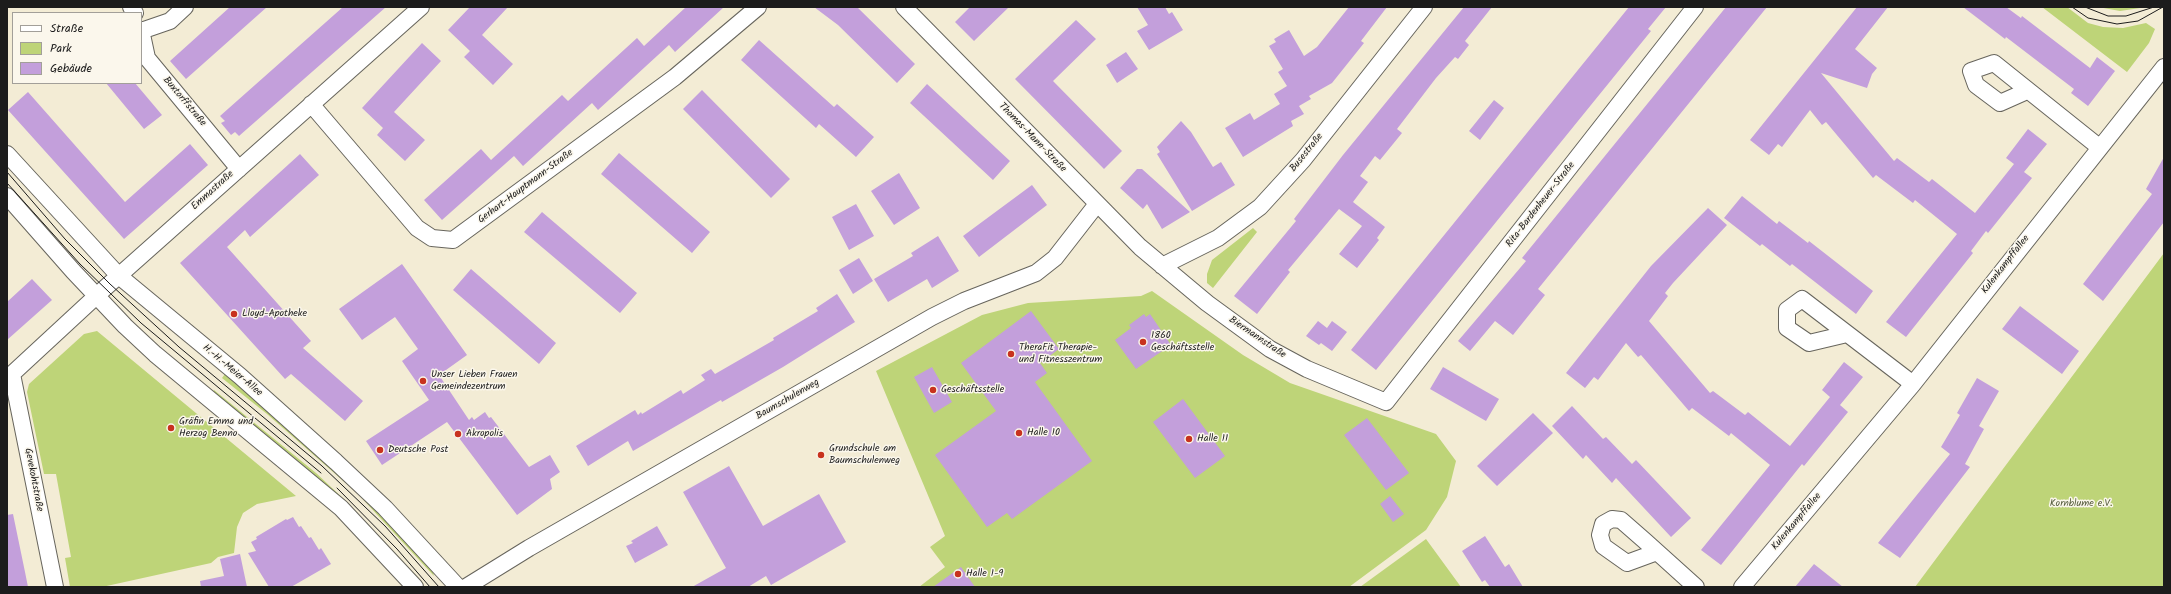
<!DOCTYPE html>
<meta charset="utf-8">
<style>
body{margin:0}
#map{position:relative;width:2171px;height:594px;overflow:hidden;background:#f3ecd5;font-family:Kalam,sans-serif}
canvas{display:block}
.frame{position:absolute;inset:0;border:8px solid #1c1c1c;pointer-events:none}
.legend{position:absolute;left:12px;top:12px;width:130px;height:72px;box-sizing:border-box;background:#fbf7ec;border:1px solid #a29f99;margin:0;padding:5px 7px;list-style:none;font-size:12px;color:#1c1c1c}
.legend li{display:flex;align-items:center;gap:8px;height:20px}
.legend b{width:20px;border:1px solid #a29f99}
</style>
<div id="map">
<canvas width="2171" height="594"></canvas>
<div class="frame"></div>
<ul class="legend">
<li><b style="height:5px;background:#fff"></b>Straße</li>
<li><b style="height:11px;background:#bed478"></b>Park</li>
<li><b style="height:11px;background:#c39fdb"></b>Gebäude</li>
</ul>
</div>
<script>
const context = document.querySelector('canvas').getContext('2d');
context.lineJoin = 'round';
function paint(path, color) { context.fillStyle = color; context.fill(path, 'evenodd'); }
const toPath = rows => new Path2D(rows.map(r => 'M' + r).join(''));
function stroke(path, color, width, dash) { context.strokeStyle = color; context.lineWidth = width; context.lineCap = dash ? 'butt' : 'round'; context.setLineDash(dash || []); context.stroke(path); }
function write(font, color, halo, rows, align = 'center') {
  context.font = font + ' Kalam,sans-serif'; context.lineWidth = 3; context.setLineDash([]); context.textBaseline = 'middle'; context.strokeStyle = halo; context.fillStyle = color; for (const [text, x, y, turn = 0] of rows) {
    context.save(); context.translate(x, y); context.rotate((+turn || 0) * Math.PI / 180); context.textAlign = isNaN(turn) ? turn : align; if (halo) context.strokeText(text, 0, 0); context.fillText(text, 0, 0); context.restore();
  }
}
paint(toPath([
 [2042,7,2067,7,2088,23,2103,27,2123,28,2146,23,2155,29,2149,43,2127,72],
 [2098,7,2147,7,2120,11],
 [1253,228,1257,232,1213,288,1207,283,1207,274,1212,260],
 [2164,253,2164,587,1915,587],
 [1152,291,1243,355,1290,383,1436,434,1456,461,1447,497,1426,530,1349,587,919,587,945,567,930,547,945,536,876,371,982,315,1028,303,1141,296],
 [97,331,296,496,257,504,243,513,237,527,234,553,218,557,211,563,102,587,70,587,65,558,71,557,56,474,44,474,27,392,29,384,84,334],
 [225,374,360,490,431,566,434,576,357,493,267,414,222,378],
 [214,390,316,473,347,502,423,583,420,583,211,394],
 [1426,539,1461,587,1360,587]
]), '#bed478');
paint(toPath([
 [230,7,267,7,186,79,170,61],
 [343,7,386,7,239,136,235,132,231,135,221,123,225,121,220,116],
 [470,7,508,7,482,35,513,64,493,85,464,57,470,51,448,30],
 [686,7,724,7,675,52,669,45,598,110,592,103,523,166,514,156,442,220,424,200,481,149,491,160,562,95,568,101,637,38,644,46],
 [814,7,857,7,915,64,897,83,838,25],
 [970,7,1009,7,974,41,955,22],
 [1137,7,1165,7,1169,14,1172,12,1183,30,1149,50,1137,31,1148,25],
 [1349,7,1387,7,1361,41,1364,43,1332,83,1309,96,1311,99,1299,106,1304,114,1291,121,1293,126,1243,157,1225,128,1250,113,1254,120,1280,104,1274,94,1287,86,1278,72,1283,69,1269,46,1276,42,1274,39,1289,30,1304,56,1317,47],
 [1464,7,1492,7,1465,41,1469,45,1458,59,1455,57,1436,78,1397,129,1402,133,1380,160,1375,156,1360,176,1368,182,1353,202,1385,227,1377,238,1379,240,1357,268,1339,254,1362,226,1339,209,1288,270,1290,272,1257,314,1234,296,1296,221,1294,219,1343,155],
 [1629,7,1666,7,1648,29,1651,31,1376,370,1351,350],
 [1726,7,1767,7,1538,289,1545,295,1513,335,1495,321,1470,351,1458,341,1526,261,1522,258],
 [1857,7,1888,7,1855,49,1877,68,1872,74,1867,88,1821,73,1894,161,1897,158,1929,182,1932,179,1975,213,2014,164,2006,158,2028,129,2047,144,2024,172,2032,178,1988,233,1986,231,1971,251,1973,253,1906,337,1886,322,1957,234,1915,200,1913,203,1876,175,1873,178,1826,122,1822,125,1810,110,1782,147,1778,144,1769,155,1750,140],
 [1963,7,2006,7,2021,18,2022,16,2090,68,2097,57,2115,71,2088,106,2071,93,2074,89,2006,37,2005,39],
 [1076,20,1096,39,1053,81,1122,151,1104,169,1015,79],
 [759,40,834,107,837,104,874,137,856,157,819,124,816,128,741,60],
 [422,43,441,61,394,112,425,140,405,161,377,135,383,128,362,108],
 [1126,52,1138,69,1117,83,1106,65],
 [106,83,135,83,162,115,144,129],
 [927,84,1010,161,993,180,910,103],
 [702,90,790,179,771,198,683,109],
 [28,92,125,202,190,144,208,165,124,239,8,110],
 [1494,100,1504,108,1480,140,1469,131],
 [1181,121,1191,132,1213,167,1221,162,1235,185,1192,211,1157,154,1160,152,1157,147],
 [619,153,710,232,692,253,601,174],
 [300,154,319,175,250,237,245,230,227,247,311,341,303,348,363,401,345,421,291,374,285,379,180,263],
 [2164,157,2164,222,2103,301,2083,284,2152,194,2146,189],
 [1137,169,1142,169,1190,212,1162,229,1147,204,1143,209,1120,188],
 [899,173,920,208,894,225,871,191],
 [1032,185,1047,205,979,257,963,236],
 [1742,196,1777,224,1779,221,1808,243,1809,241,1873,291,1856,314,1792,264,1790,266,1762,244,1760,246,1724,218],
 [856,204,874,236,849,250,832,217],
 [1708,208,1727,225,1673,283,1665,293,1668,296,1649,321,1710,393,1713,391,1745,415,1748,412,1790,446,1830,397,1822,390,1844,362,1863,377,1840,405,1848,412,1804,466,1802,464,1721,565,1701,550,1770,465,1731,433,1729,436,1692,408,1689,411,1641,355,1638,357,1626,343,1598,380,1594,377,1585,388,1566,373,1651,266],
 [542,212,637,293,620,313,524,232],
 [938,236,959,271,932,288,927,279,888,302,874,279,913,256,911,253],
 [859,258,873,281,853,294,839,270],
 [402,264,467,355,439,375,469,420,472,417,474,420,485,412,489,418,491,417,529,467,550,455,560,472,550,479,552,489,517,515,447,422,382,465,366,441,429,400,402,361,418,349,395,317,362,340,339,309],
 [471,269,556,343,539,364,453,290],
 [32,279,52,300,7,340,7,302],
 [837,294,855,322,783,367,722,402,721,400,633,451,628,441,588,466,576,446,635,410,638,415,641,412,642,414,681,390,683,394,705,380,701,375,711,369,715,374,774,340,773,338,818,311,816,308],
 [2020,306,2079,351,2062,374,2002,329],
 [1031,311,1059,349,1040,363,1047,373,1035,382,1092,461,1012,519,1007,513,987,527,935,455,996,411,961,363],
 [1144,314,1146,317,1150,314,1171,345,1136,369,1115,340,1131,328,1129,325],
 [1318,321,1327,328,1332,321,1347,332,1332,351,1321,343,1319,345,1306,336],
 [932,367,952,402,934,413,914,377],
 [1443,367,1499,399,1486,421,1430,389],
 [1977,378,1999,391,1979,426,1984,429,1965,464,1970,467,1900,558,1878,543,1950,454,1941,447,1960,415,1957,413],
 [1183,399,1225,456,1195,478,1153,422],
 [1572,406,1603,439,1606,437,1632,464,1636,460,1691,518,1671,537,1616,478,1612,483,1586,455,1583,459,1552,426],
 [1533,413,1553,433,1497,486,1477,466],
 [1367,418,1409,473,1386,490,1344,435],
 [729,466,763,526,819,494,846,542,771,585,766,576,748,587,692,587,726,568,683,492],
 [1390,496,1404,514,1393,522,1380,504],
 [13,514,25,572,28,587,7,587,7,515],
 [293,517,299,527,301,526,309,538,311,537,319,550,321,548,331,564,291,587,269,587,248,553,256,551,251,542,257,539,256,537,286,519,287,520],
 [657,526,668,545,635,563,626,546,633,543,631,541],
 [1485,536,1505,567,1509,564,1523,587,1490,587,1485,580,1482,582,1462,551],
 [240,554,247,587,201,587,200,581,224,576,220,559],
 [1814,564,1843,587,1795,587],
 [961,567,975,587,933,587]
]), '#c39fdb');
const minor = toPath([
 [131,7,135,13],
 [904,7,1140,247,1207,303,1270,349,1307,369,1386,402,1695,7],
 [141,30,147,58,239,169],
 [141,31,170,21,185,7],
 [2027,91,2000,103,1976,85,1971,71,1994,63,2099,147],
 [311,104,417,228,432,238,453,240,675,77,758,7],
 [7,154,119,276,240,376,336,462,385,508,458,587],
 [7,196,73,271,125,326,155,354,341,508,415,587],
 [1162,266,1218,238,1260,207,1303,160,1424,7],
 [1847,334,1809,343,1787,328,1787,310,1802,299,1913,384],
 [12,374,55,587],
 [7,376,12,374,105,288,421,7],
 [1657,552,1627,563,1603,546,1600,535,1603,524,1612,519,1621,520,1645,541,1696,587],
 [466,587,529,548,932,317,964,301,1036,273,1055,258,1097,204],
 [1742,587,1913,384,2164,67]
]);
stroke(minor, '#67655d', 18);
stroke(minor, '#fff', 16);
stroke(toPath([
 [2072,7,2088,18,2117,24,2138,21,2163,7],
 [2085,7,2108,16,2126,16,2154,7],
 [7,172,65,239,110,284,179,347,322,466,385,526,439,587],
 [7,183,80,264,141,323,321,473],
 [337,488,397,549,430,587]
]), '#1c1c1c', 1);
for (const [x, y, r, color] of [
 [234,314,4,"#c8321e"],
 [1143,342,4,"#c8321e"],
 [1011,354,4,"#c8321e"],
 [423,381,4,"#c8321e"],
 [933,390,4,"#c8321e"],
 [171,428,4,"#c8321e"],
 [1019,433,4,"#c8321e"],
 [458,434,4,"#c8321e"],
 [1189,439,4,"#c8321e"],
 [380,450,4,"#c8321e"],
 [821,455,4,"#c8321e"],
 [958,574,4,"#c8321e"]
]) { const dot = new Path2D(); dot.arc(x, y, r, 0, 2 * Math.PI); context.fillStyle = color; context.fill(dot); stroke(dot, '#fbf7ec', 1.5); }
write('10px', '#1c1c1c', '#fbf7ec', [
 ["Buxtorffstraße",184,102,50],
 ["Thomas-Mann-Straße",1032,138,46],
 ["Busestraße",1307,153,-51],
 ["Gerhart-Hauptmann-Straße",526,187,-37],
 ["Emmastraße",213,191,-42],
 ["Rita-Bardenheuer-Straße",1541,205,-52],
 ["Kulenkampffallee",2006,265,-52],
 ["Biermannstraße",1257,338,34],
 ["H.-H.-Meier-Allee",232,371,40],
 ["Baumschulenweg",788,400,-30],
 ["Gevekohtstraße",33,480,79],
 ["Kulenkampffallee",1797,522,-50]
]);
write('10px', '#1c1c1c', '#fbf7ec', [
 ["Lloyd-Apotheke",242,314],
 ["1860",1151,336],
 ["Geschäftsstelle",1151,348],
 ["TheraFit Therapie-",1019,348],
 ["und Fitnesszentrum",1019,360],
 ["Unser Lieben Frauen",431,375],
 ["Gemeindezentrum",431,387],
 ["Geschäftsstelle",941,390],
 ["Gräfin Emma und",179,422],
 ["Herzog Benno",179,434],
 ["Halle 10",1027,433],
 ["Akropolis",466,434],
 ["Halle 11",1197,439],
 ["Grundschule am",829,449],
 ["Baumschulenweg",829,461],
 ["Deutsche Post",388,450],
 ["Halle 1-9",966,574]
], 'left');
write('10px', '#555c3c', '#fbf7ec', [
 ["Kornblume e.V.",2081,504]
]);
</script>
